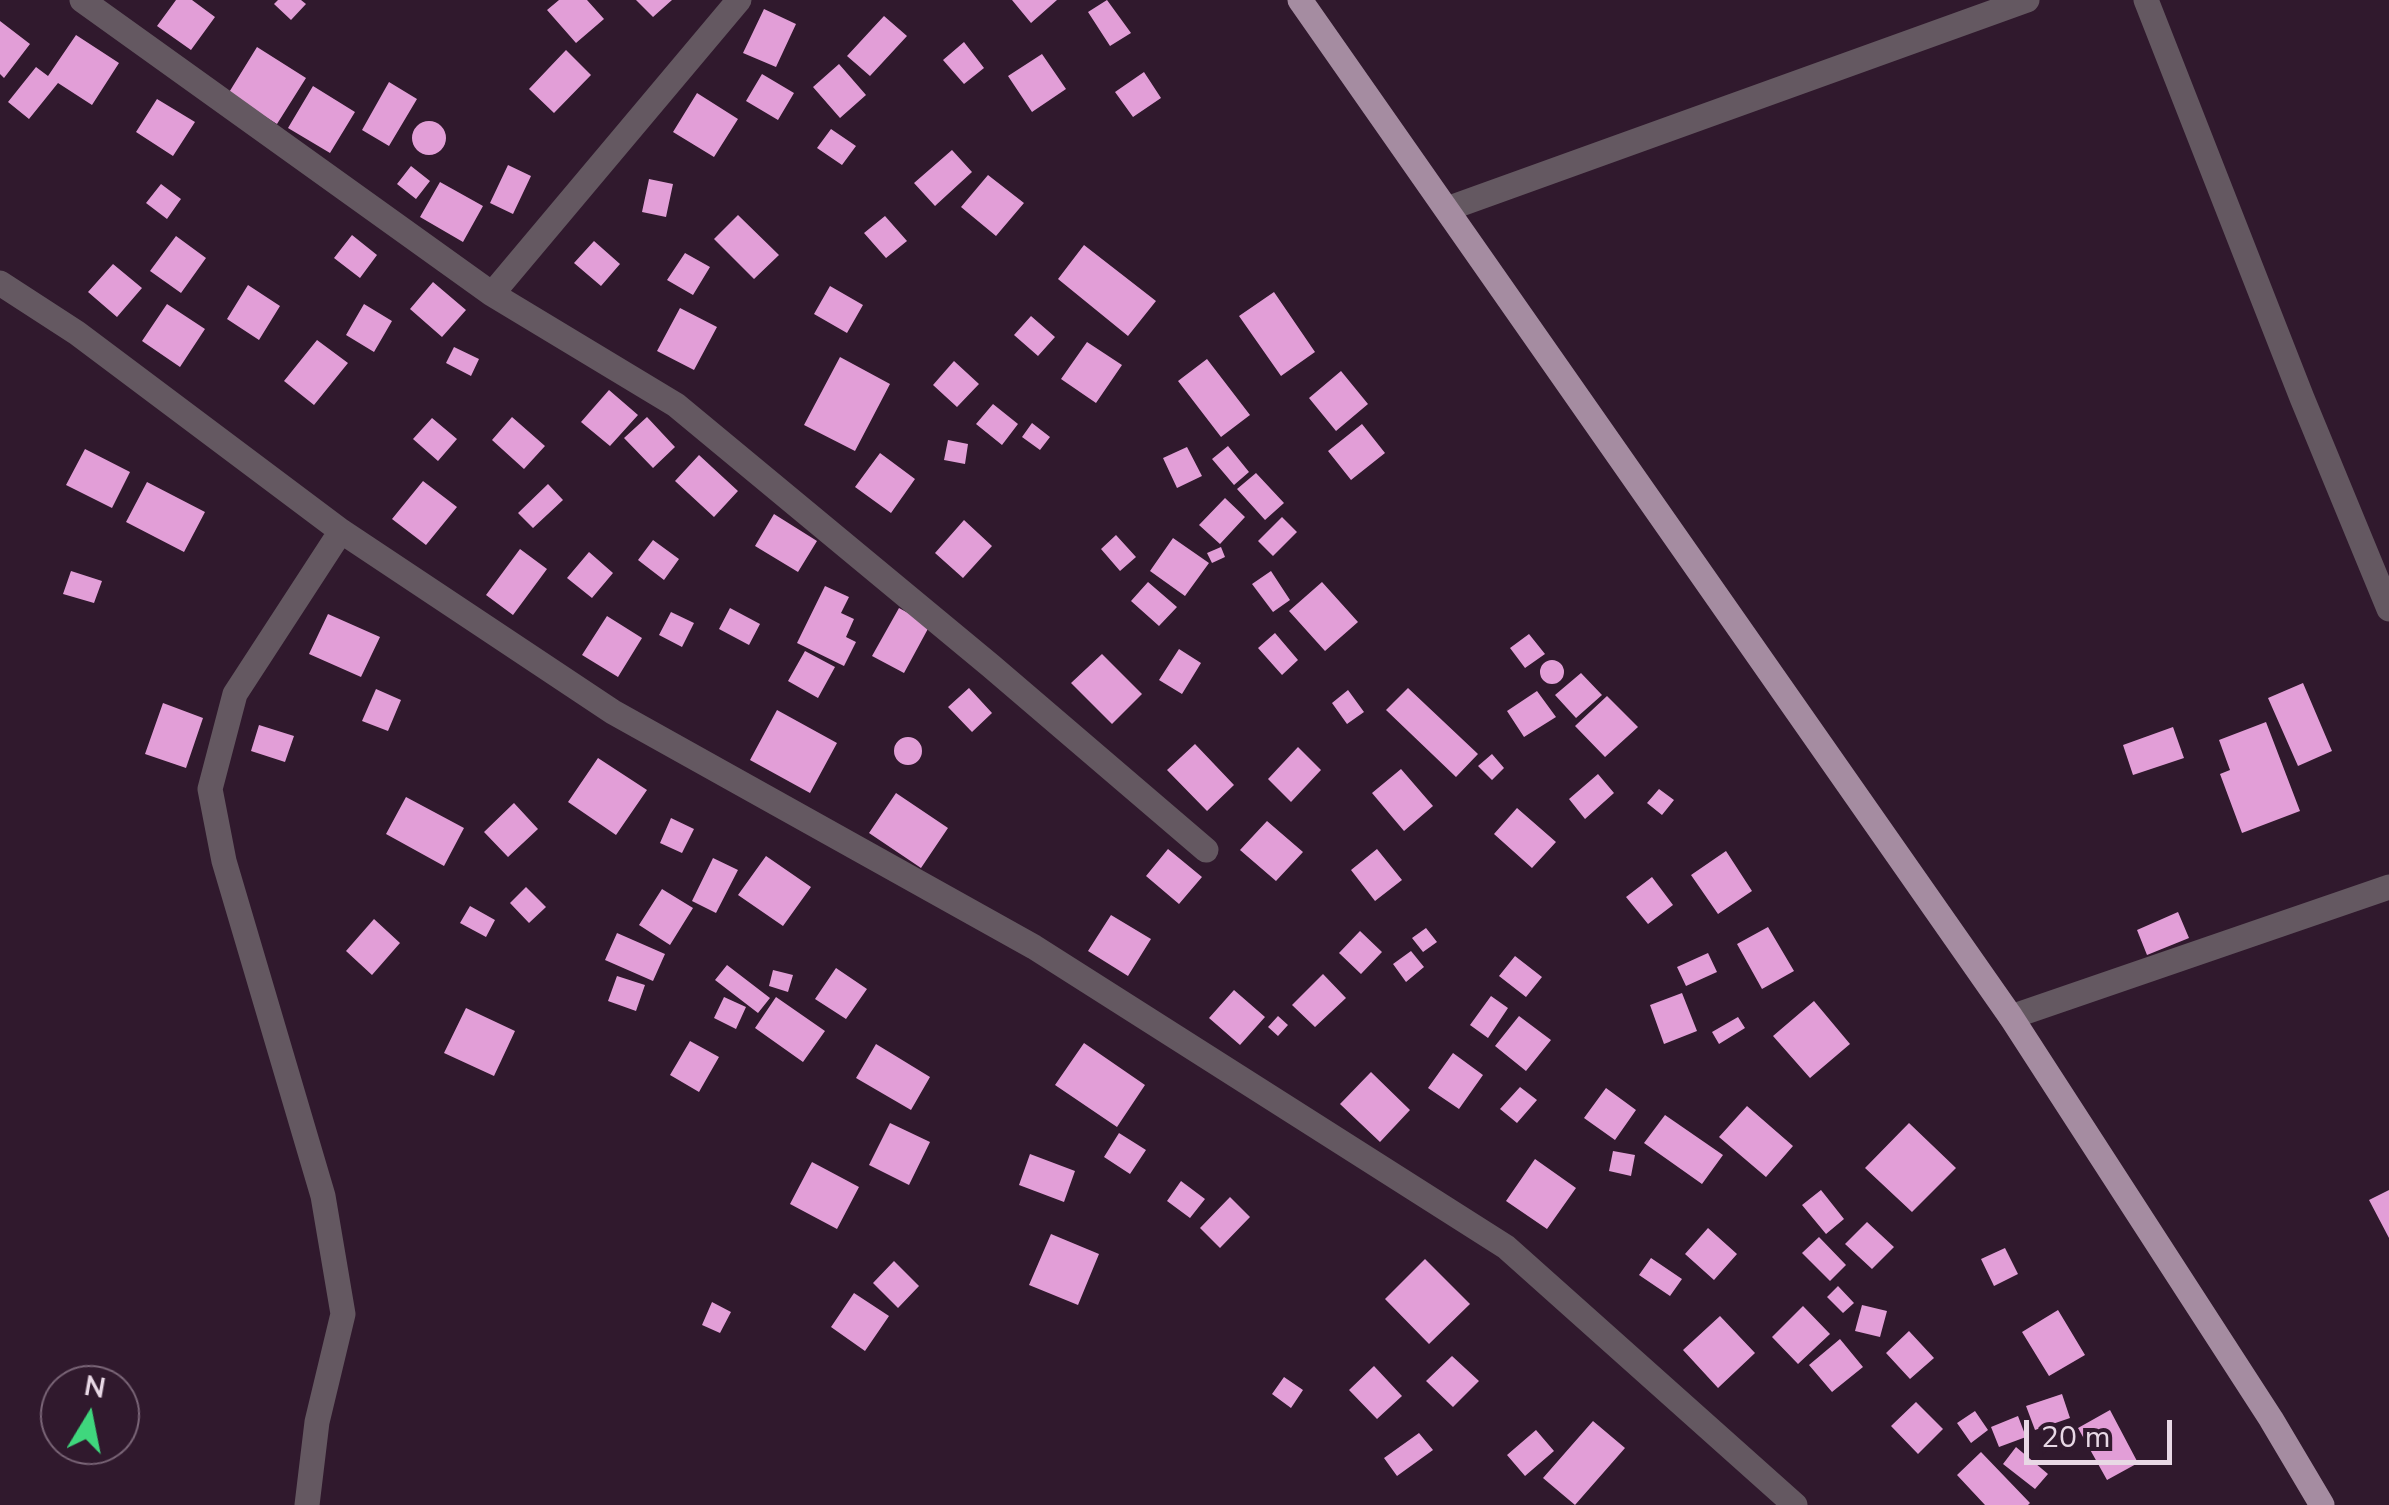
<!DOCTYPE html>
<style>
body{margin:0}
#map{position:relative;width:2389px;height:1505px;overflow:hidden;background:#30192d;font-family:"Nunito Sans",sans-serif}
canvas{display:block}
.north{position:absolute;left:40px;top:1365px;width:100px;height:100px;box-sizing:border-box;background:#30192d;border:2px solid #7a6577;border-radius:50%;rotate:10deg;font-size:28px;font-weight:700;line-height:40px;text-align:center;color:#e8d8e5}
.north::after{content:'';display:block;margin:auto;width:35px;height:45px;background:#3fd77d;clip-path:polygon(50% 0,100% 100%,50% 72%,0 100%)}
.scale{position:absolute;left:2024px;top:1420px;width:148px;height:45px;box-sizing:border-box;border:5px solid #e8d8e5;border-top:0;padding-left:12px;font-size:30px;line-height:35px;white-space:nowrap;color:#e8d8e5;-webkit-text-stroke:8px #30192d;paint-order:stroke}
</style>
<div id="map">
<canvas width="2389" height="1505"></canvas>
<div class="north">N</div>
<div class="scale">20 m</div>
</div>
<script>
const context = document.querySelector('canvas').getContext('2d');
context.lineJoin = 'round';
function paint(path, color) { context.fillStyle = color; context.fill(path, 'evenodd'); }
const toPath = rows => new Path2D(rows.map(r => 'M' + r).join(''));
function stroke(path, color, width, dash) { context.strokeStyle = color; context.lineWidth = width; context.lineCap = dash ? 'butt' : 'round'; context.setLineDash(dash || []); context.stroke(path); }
paint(toPath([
 [176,0,192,0,215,17,191,50,157,26],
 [278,0,301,0,306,4,291,20,274,4],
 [559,0,587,0,604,19,576,43,547,10],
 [636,0,672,0,653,17],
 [1012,0,1057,0,1031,23],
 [1107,0,1131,33,1110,46,1088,12],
 [764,9,796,24,776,67,743,53],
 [884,16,907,36,870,76,847,56],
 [0,21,30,44,4,78,0,74],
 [76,35,119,63,92,105,58,83,29,119,8,102,36,67,48,76],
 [964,42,984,68,964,84,943,60],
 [257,47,306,78,277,124,228,94],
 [566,50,591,75,554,113,529,89],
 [1042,54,1066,89,1032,112,1008,76],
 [839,64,866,95,840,118,813,87],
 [1144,72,1161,98,1133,117,1115,92],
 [762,74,794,93,778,120,746,101],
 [389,82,417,99,389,146,362,130],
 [313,86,355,112,330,153,288,128],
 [697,93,738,119,714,157,673,132],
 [157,99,195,122,173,156,136,132],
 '412 138a17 17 0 1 1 34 0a17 17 0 1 1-34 0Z',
 [831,129,856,146,842,165,817,148],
 [952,150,972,172,935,206,914,183],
 [508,165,531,176,513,214,490,203],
 [411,166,430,181,416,199,397,184],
 [988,175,1024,203,996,236,961,207],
 [649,179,673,184,666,217,642,212],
 [440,182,483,206,463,242,420,217],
 [161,184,181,199,167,219,146,203],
 [738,215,779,255,754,279,714,239],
 [885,216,907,241,886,258,864,233],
 [352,235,377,255,360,278,334,258],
 [176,236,206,258,181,293,150,271],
 [594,241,620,264,601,286,574,263],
 [1084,245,1156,301,1128,336,1058,279],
 [685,253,710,267,693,295,667,280],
 [113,264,142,288,117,317,88,292],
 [433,282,466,310,442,337,410,309],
 [248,285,280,306,259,340,227,319],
 [830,286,863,305,847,333,814,314],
 [1274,292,1315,352,1281,376,1239,316],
 [167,304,205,329,180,367,142,341],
 [364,304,392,321,374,352,346,335],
 [680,308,717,327,694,370,657,351],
 [1031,316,1055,337,1038,356,1014,335],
 [317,340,348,363,314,405,284,381],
 [1087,342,1122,365,1096,403,1061,379],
 [454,347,479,359,471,376,446,363],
 [840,357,890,384,855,451,804,425],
 [1207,359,1250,415,1221,437,1178,381],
 [954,361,979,384,957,407,933,385],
 [1341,371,1368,404,1336,431,1309,398],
 [609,390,638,415,610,446,581,422],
 [993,404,1018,424,1002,445,976,424],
 [512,417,545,446,524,469,492,440],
 [647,417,675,447,653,468,624,438],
 [432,418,457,439,438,461,413,439],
 [1032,423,1050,437,1040,450,1022,437],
 [1362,424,1385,453,1351,480,1328,451],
 [948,440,968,444,965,464,944,460],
 [1228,446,1249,472,1234,485,1212,459],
 [1187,447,1202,476,1177,488,1163,458],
 [85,449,130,472,112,508,66,485],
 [880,453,915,479,891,513,855,487],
 [699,455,738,491,714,517,675,481],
 [1256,473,1284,503,1265,520,1237,489],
 [423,481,457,507,426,545,392,519],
 [147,482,205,512,184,552,126,522],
 [548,484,563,500,533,528,518,513],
 [1225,498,1245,517,1220,544,1199,525],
 [774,514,817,541,798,572,755,546],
 [1282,517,1297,532,1273,556,1258,541],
 [964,520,992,546,963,578,935,553],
 [1116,535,1136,557,1120,571,1101,549],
 [1173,538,1209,563,1185,596,1150,571],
 [653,540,679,559,664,580,638,560],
 [1221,547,1225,557,1212,563,1207,553],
 [520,549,547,569,513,615,486,595],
 [589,552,613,573,592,598,567,578],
 [71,571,102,581,94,603,63,594],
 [1271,571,1290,600,1273,612,1252,584],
 [1148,582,1177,607,1159,626,1131,601],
 [1322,582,1358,622,1325,651,1289,611],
 [825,586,849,597,841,613,854,619,846,637,856,642,844,666,797,643],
 [730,608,760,624,749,645,719,629],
 [899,608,930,625,904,673,872,656],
 [671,612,694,623,682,647,659,635],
 [328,614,380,637,361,677,309,654],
 [607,616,642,638,618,677,582,655],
 [1275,633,1298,660,1282,675,1258,648],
 [1529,634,1545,654,1525,668,1510,648],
 [1179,649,1201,663,1182,694,1159,680],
 [805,651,835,667,818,698,788,681],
 [1102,654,1142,694,1112,724,1071,683],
 '1540 672a12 12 0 1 1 24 0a12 12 0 1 1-24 0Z',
 [1581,673,1602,695,1576,718,1555,695],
 [2303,683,2332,751,2298,766,2268,698],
 [969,688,992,713,972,732,948,707],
 [1408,688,1478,754,1456,777,1386,710],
 [376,689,401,700,388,731,362,721],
 [1348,690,1364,712,1347,724,1332,703],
 [1537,691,1556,717,1524,737,1507,711],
 [1607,696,1638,727,1605,757,1575,726],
 [163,703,203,718,186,768,145,754],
 [777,710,837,743,810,793,750,760],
 [2266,722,2300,811,2242,833,2220,774,2230,770,2219,740],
 [259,725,294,736,285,762,251,751],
 [2173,727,2184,758,2133,775,2123,745],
 '894 751a14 14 0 1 1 28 0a14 14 0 1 1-28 0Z',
 [1195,744,1234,785,1207,811,1167,770],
 [1298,747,1321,770,1291,802,1268,779],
 [1492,754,1504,768,1492,780,1478,766],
 [598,758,647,790,616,835,568,802],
 [1401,769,1433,806,1404,831,1372,793],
 [1598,774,1614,793,1585,819,1569,799],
 [1659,789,1674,800,1662,815,1647,803],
 [896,793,948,828,921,868,869,833],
 [406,797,464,828,444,866,386,834],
 [514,803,538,829,508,857,484,832],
 [1517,808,1556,842,1532,868,1494,834],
 [671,818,694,829,682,853,660,843],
 [1267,821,1303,852,1276,881,1240,850],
 [1168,849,1202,877,1179,904,1146,876],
 [1377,849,1402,880,1375,901,1351,870],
 [1726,851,1752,891,1718,914,1691,875],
 [766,856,811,887,783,926,738,895],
 [713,858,738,870,716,913,692,901],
 [1652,877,1673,905,1648,924,1626,897],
 [526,887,546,907,529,923,510,903],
 [662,889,693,908,670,945,639,925],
 [470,906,495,920,486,937,460,923],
 [2178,912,2189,938,2147,955,2137,930],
 [1111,915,1151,939,1128,976,1088,951],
 [374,919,400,943,372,975,346,951],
 [1768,927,1794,971,1762,989,1737,944],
 [1426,928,1437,942,1423,952,1412,938],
 [1360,931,1382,952,1361,974,1339,953],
 [617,933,665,954,653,981,605,960],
 [1411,951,1424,967,1406,982,1393,964],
 [1708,953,1717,972,1686,986,1677,967],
 [1515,956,1542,977,1526,997,1499,976],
 [727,965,770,998,758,1013,715,980],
 [836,968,867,989,846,1019,815,999],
 [773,970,793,975,788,992,769,986],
 [1323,974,1346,998,1315,1027,1292,1005],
 [617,976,645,985,636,1011,608,1001],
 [1234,990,1265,1017,1240,1045,1209,1018],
 [1682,993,1697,1031,1664,1044,1650,1005],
 [1491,996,1508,1008,1488,1038,1470,1025],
 [724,997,746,1007,736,1029,714,1018],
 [776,997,825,1031,803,1062,755,1028],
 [1814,1001,1850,1044,1810,1078,1773,1036],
 [466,1008,515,1031,494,1076,444,1053],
 [1278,1016,1288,1025,1278,1036,1268,1027],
 [1519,1016,1551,1040,1526,1071,1495,1046],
 [1738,1017,1745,1028,1719,1044,1712,1032],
 [690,1041,719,1057,699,1092,670,1075],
 [1084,1043,1145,1085,1117,1127,1055,1085],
 [876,1044,930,1077,911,1110,856,1078],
 [1453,1053,1483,1075,1459,1109,1428,1088],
 [1371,1072,1410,1110,1380,1142,1340,1104],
 [1520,1087,1537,1100,1517,1123,1500,1109],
 [1606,1088,1636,1110,1615,1140,1584,1118],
 [1747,1106,1793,1146,1766,1177,1719,1137],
 [1665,1115,1723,1155,1702,1184,1644,1143],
 [890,1123,930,1142,909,1185,869,1165],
 [1909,1123,1956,1168,1912,1212,1865,1168],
 [1119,1133,1146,1150,1130,1174,1104,1157],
 [1613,1151,1635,1155,1631,1176,1609,1171],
 [1030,1154,1075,1171,1064,1202,1019,1185],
 [1535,1159,1576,1188,1547,1229,1506,1201],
 [812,1162,859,1187,837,1229,790,1204],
 [1181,1181,1205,1199,1190,1218,1167,1201],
 [1821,1190,1844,1219,1826,1234,1802,1205],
 [2389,1190,2389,1238,2369,1200],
 [1230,1197,1250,1217,1220,1248,1200,1228],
 [1867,1222,1894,1247,1872,1269,1845,1244],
 [1708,1228,1737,1254,1714,1280,1685,1254],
 [1051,1234,1099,1254,1078,1305,1029,1285],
 [1819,1237,1846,1265,1830,1281,1802,1253],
 [2005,1248,2018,1274,1994,1286,1981,1259],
 [1651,1258,1682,1279,1670,1296,1639,1275],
 [1425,1259,1470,1304,1429,1344,1385,1299],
 [894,1261,919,1286,898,1308,873,1283],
 [1838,1286,1854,1303,1843,1313,1827,1297],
 [854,1293,889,1316,865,1351,831,1327],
 [712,1302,731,1312,720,1333,702,1325],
 [1862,1305,1887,1311,1880,1337,1855,1331],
 [1803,1306,1830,1334,1798,1364,1772,1337],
 [2058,1310,2085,1355,2049,1376,2022,1332],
 [1720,1316,1755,1353,1718,1388,1683,1350],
 [1909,1331,1934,1358,1910,1379,1886,1353],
 [1840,1339,1863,1367,1832,1392,1809,1365],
 [1452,1356,1479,1381,1453,1407,1426,1381],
 [1374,1366,1402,1396,1377,1419,1349,1390],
 [1284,1377,1303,1390,1291,1408,1272,1394],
 [2062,1394,2070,1418,2035,1430,2026,1406],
 [1916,1402,1943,1429,1918,1454,1891,1426],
 [2110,1410,2138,1463,2107,1480,2078,1428],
 [1975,1411,1988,1430,1971,1443,1957,1423],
 [2018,1416,2026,1437,1999,1447,1991,1427],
 [1593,1421,1625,1448,1575,1505,1543,1478],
 [1536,1430,1554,1451,1525,1476,1507,1455],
 [1419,1433,1433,1450,1397,1476,1384,1458],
 [2016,1447,2048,1474,2035,1489,2003,1464],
 [1981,1452,2030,1503,2028,1505,1985,1505,1957,1475]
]), '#e29ed7');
stroke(toPath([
 [82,0,492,294,676,405,991,666,1206,850],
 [2146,0,2302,398,2389,609],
 [1447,209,2027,0],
 [0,283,77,333,341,531,613,712,1034,947,1506,1247,1795,1505],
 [492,294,739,0],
 [2011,1017,2389,887],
 [307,1505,317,1422,343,1314,323,1196,224,861,210,789,235,694,341,531]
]), '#645861', 25);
stroke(toPath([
 [1300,0,2011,1017,2271,1419,2322,1505]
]), '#a58ca1', 25);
</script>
